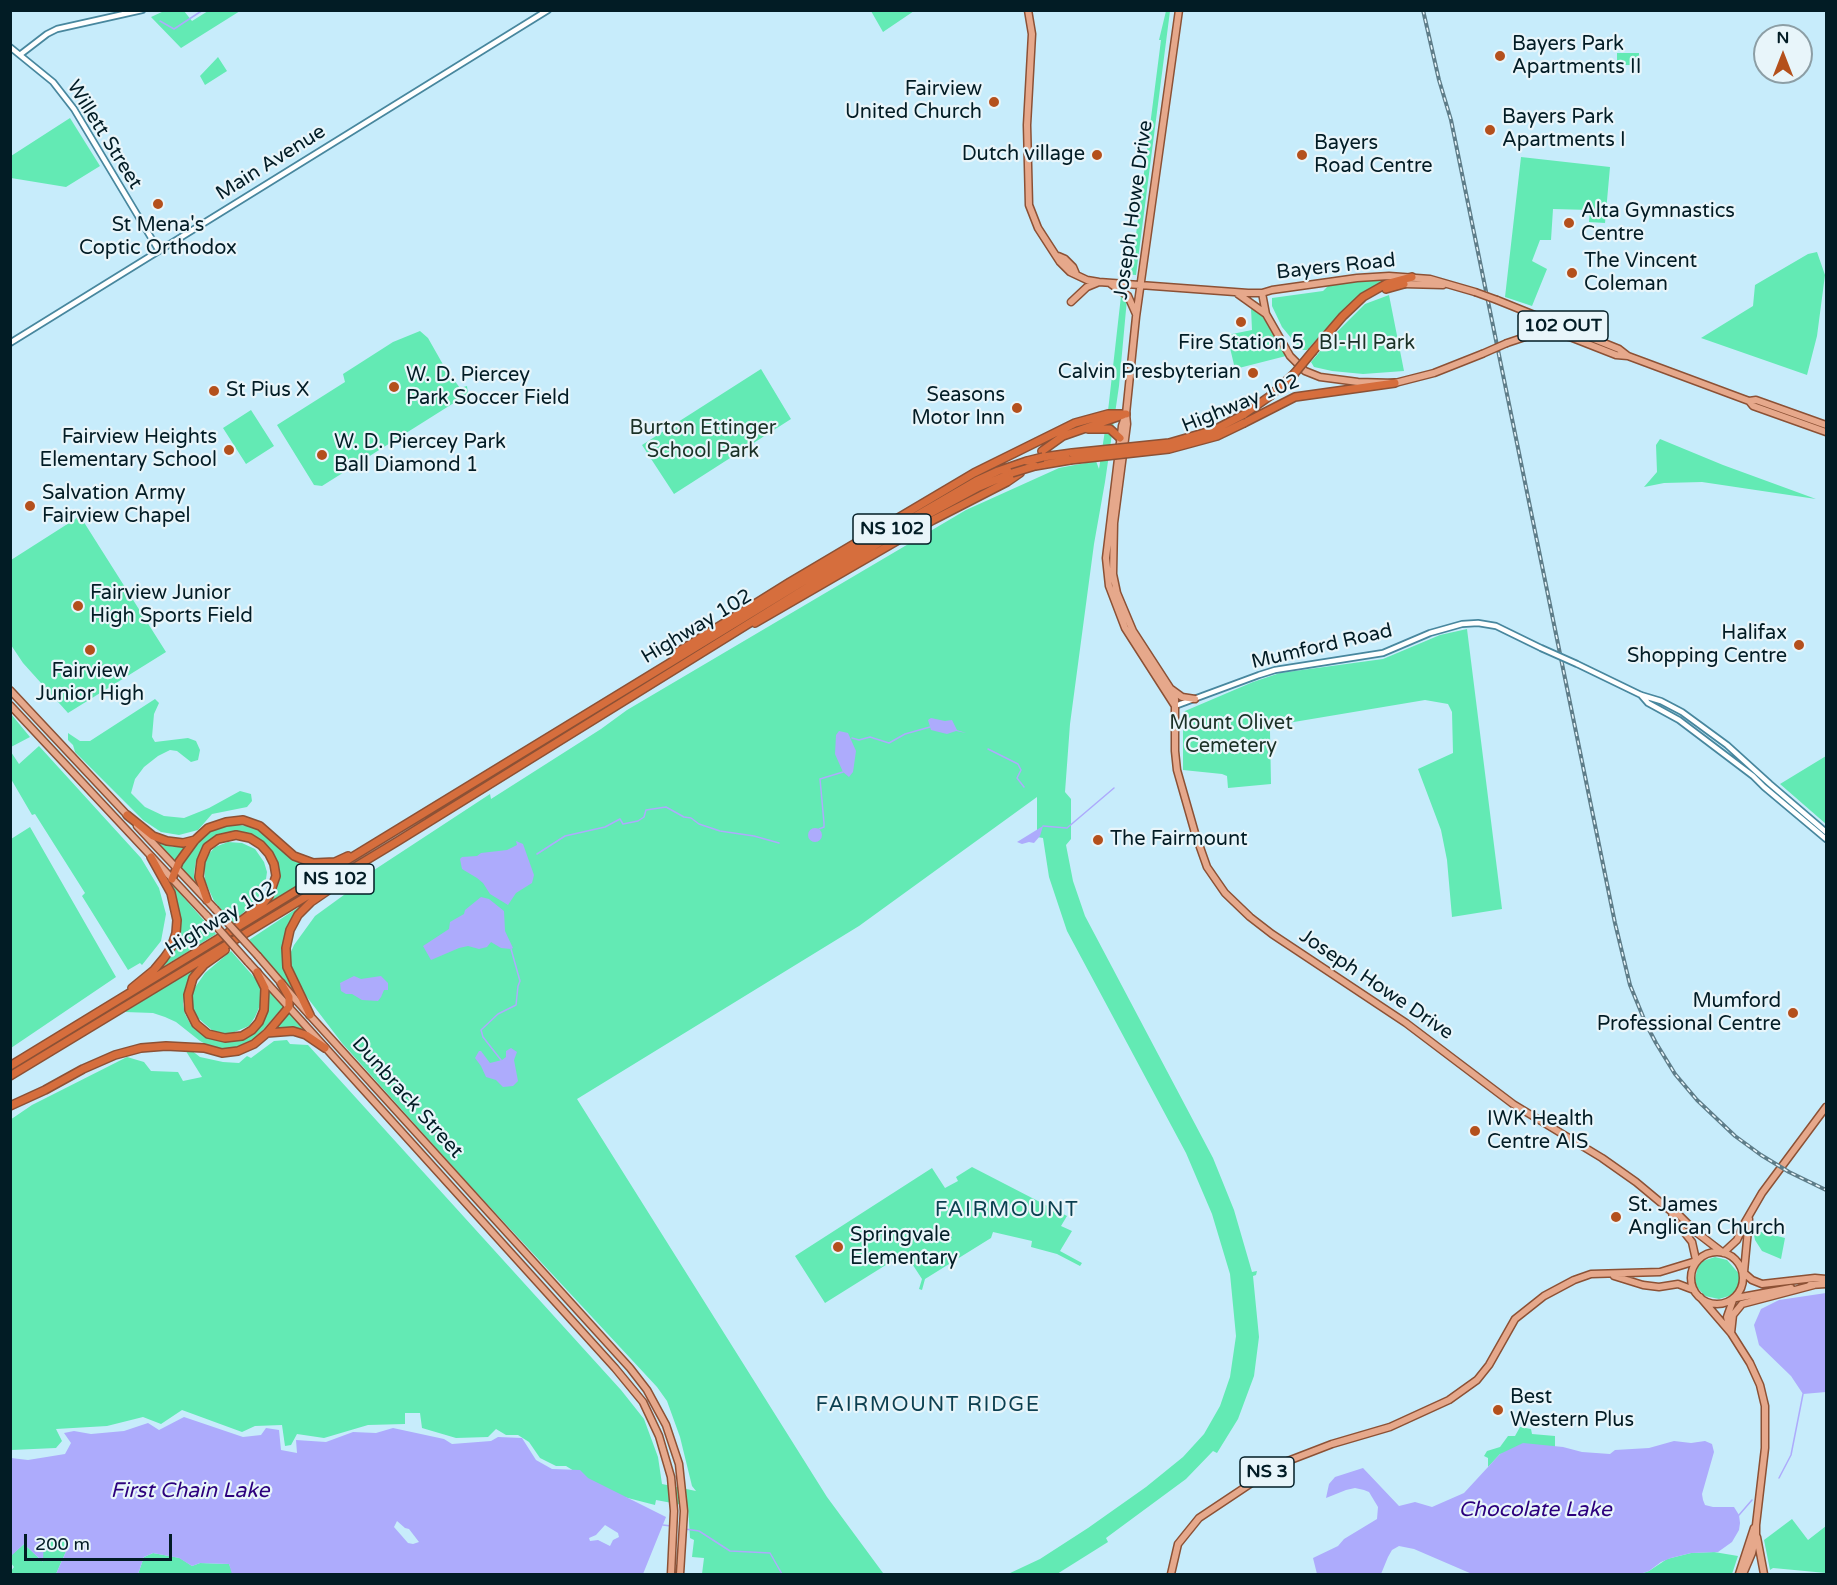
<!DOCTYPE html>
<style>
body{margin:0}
#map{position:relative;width:1837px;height:1585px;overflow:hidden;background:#c7ecfb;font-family:"Varela Round",sans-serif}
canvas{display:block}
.frame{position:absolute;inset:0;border:12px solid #021c25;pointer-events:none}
.north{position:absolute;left:1753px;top:24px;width:60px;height:60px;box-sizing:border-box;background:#e8f5fa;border:2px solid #8c9ea5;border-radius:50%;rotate:0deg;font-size:16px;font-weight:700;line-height:24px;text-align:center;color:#021c25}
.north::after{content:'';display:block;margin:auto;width:21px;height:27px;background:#b4501c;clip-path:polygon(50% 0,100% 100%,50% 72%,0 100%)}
.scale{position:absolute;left:24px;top:1534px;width:148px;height:27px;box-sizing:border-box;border:3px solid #021c25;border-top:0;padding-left:8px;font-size:18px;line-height:21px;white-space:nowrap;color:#021c25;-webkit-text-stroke:4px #e8f5fa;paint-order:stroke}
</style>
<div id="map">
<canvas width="1837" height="1585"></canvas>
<div class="frame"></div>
<div class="north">N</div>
<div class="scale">200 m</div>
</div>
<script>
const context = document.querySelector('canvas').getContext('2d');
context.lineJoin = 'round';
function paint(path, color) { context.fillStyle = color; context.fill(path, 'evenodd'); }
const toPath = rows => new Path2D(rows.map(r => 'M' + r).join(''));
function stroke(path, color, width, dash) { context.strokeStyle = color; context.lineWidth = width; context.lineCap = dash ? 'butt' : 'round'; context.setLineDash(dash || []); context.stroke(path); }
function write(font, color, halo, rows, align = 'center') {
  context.font = font + ' "Varela Round",sans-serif'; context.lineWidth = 4.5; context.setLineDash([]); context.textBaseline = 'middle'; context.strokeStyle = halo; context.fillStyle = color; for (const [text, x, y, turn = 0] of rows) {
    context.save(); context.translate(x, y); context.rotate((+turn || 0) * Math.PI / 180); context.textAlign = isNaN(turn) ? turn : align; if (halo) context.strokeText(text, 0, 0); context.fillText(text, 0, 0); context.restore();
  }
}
paint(toPath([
 [164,11,184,11,192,21,208,11,240,11,181,48,151,17],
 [871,11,914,11,883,32],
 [1166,11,1170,11,1136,275,1122,274,1133,258,1161,40,1159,40],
 [1617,53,1639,53,1639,65,1617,65],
 [218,57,227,71,205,85,200,76],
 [70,118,100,166,66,187,11,178,11,156],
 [1521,157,1610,167,1605,223,1589,222,1590,210,1553,209,1551,240,1540,240,1532,261,1547,269,1532,306,1505,297],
 [1817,252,1825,275,1817,336,1807,375,1701,338,1753,306,1755,285,1808,254],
 [1379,278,1391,279,1363,294,1337,317,1307,350,1301,350,1282,327,1272,306,1272,298,1323,291,1329,285],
 [1122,287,1128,288,1119,386,1105,482,1094,544,1070,724,1065,792,1071,799,1071,839,1066,845,1073,881,1085,916,1213,1158,1234,1210,1252,1272,1257,1271,1256,1275,1253,1276,1259,1337,1254,1376,1238,1419,1217,1453,1213,1451,1186,1479,1106,1538,1108,1542,1057,1574,1008,1574,1040,1559,1088,1528,1146,1487,1183,1457,1204,1434,1220,1406,1230,1377,1236,1336,1230,1274,1212,1214,1186,1153,1067,931,1049,877,1043,838,1037,837,1037,797,859,926,577,1099,827,1497,883,1573,886,1574,702,1574,704,1558,692,1557,694,1540,690,1538,688,1506,656,1500,655,1505,620,1496,587,1479,566,1466,556,1466,540,1458,529,1442,518,1435,506,1435,496,1429,488,1437,456,1438,422,1428,420,1413,405,1413,405,1424,368,1425,324,1438,297,1434,291,1445,285,1446,282,1425,255,1426,242,1432,182,1410,161,1424,143,1417,107,1426,56,1429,62,1441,56,1448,11,1450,10,1120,32,1105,127,1057,144,1062,151,1071,178,1072,183,1081,202,1077,184,1048,191,1050,200,1057,223,1062,239,1063,247,1056,251,1058,274,1041,287,1040,290,1044,308,1045,621,1390,644,1419,658,1457,662,1484,696,1491,692,1486,680,1437,667,1401,657,1387,463,1178,342,1043,300,988,291,965,290,954,294,945,315,916,359,884,368,874,490,794,491,799,601,729,627,710,966,510,1059,468,1096,461,1099,469,1108,411],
 [1389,295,1404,371,1363,374,1332,371,1314,367,1311,362,1334,335,1365,304],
 [1251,308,1260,312,1286,356,1235,369,1227,335,1252,330],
 [420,331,428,338,445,368,460,388,467,386,468,394,322,486,314,485,277,425,345,382,343,374,393,342],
 [761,369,791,419,674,494,642,445],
 [251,410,274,446,246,464,223,428],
 [1660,439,1723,465,1816,499,1702,482,1664,483,1644,487,1657,472,1656,445],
 [80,516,166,652,68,713,23,663,11,645,11,560],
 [1467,629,1502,909,1452,917,1447,860,1441,830,1418,769,1453,753,1452,712,1448,704,1425,700,1276,725,1270,731,1271,784,1228,788,1227,776,1222,774,1183,770,1183,715,1185,711,1253,682,1280,673,1383,659,1440,635],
 [155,699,159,703,154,714,152,737,155,742,188,738,196,741,200,750,198,760,191,762,177,751,170,750,158,756,144,767,135,779,131,793,145,807,164,816,184,818,209,808,240,791,251,794,252,801,247,807,212,814,198,830,179,835,161,832,143,820,75,752,73,745,68,740,68,733,80,741,90,741],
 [11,714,30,737,11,747,10,747],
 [39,746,141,858,159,888,166,914,161,941,142,965,140,963,128,970,82,896,85,893,35,814,32,815,11,779,11,752,19,764],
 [1826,756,1826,824,1780,784],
 [233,824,254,827,299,863,316,866,335,865,266,905,272,897,278,867,250,835,238,832,224,834,206,844,200,853,196,861,194,873,196,885,179,867,205,835,213,829],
 [30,827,116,977,11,1048,11,839],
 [155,842,173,847,189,843,175,860],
 [228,842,242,843,255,849,264,862,267,872,265,886,257,899,233,923,214,901,205,881,204,866,208,855,215,847],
 [170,882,216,934,155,972,179,931,180,917],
 [305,903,287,929,282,955,285,970,295,993,249,940],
 [231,951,260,984,262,1001,255,1017,249,1026,232,1033,222,1034,213,1031,198,1018,193,1010,191,1000,194,989,205,973],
 [196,967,186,985,183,1004,185,1014,191,1025,206,1036,219,1041,232,1041,244,1037,267,1006,268,990,283,1007,255,1039,235,1048,223,1049,211,1047,200,1041,176,1022,165,1017,153,1013,125,1012],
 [289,1013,310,1036,294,1028,274,1029],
 [972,1167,1067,1216,1061,1226,1072,1231,1060,1251,1082,1263,1080,1266,1057,1254,1031,1247,1032,1241,993,1232,991,1238,925,1279,922,1290,919,1289,922,1279,905,1253,825,1303,795,1256,932,1168,945,1188,958,1181,956,1177],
 [1753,1230,1785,1238,1781,1259,1762,1251,1755,1240],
 [1715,1257,1727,1260,1741,1276,1737,1289,1732,1295,1719,1299,1705,1296,1696,1286,1695,1279,1698,1266,1703,1261],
 [1520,1427,1531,1429,1532,1434,1555,1436,1555,1447,1500,1454,1488,1467,1488,1458,1484,1456,1487,1451,1500,1447,1508,1436,1515,1436],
 [1792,1519,1808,1540,1826,1526,1826,1573,1773,1568,1770,1570,1764,1540],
 [44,1538,63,1540,68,1547,56,1574,11,1574,11,1571,14,1567,11,1563,10,1556,24,1544,42,1561],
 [1714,1552,1738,1556,1732,1574,1640,1574,1649,1571,1667,1559,1691,1553],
 [153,1553,180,1558,192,1566,200,1563,229,1564,233,1573,138,1574,144,1557]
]), '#63eab4');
paint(toPath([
 [931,718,945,721,952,720,957,730,966,733,956,731,947,734,931,730,928,720],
 [839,731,848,733,856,751,853,772,849,777,843,772,835,754,836,735],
 [1043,826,1040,836,1034,843,1029,842,1022,844,1017,842],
 '808 835a7 7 0 1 1 14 0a7 7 0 1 1-14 0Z',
 [516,841,523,844,534,875,532,883,516,893,508,905,490,894,483,883,477,878,462,869,460,859,462,857,477,856,481,853,507,850,517,845],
 [481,897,489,899,504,911,505,931,513,948,511,949,501,948,491,942,487,947,479,949,468,946,459,948,431,960,423,946,449,929,450,922,464,914,465,910],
 [354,976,361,979,381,976,388,983,388,990,384,990,381,997,378,1001,362,1000,352,994,346,994,341,991,340,983],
 [511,1048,517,1052,514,1060,518,1081,513,1086,503,1087,496,1080,486,1077,481,1066,475,1058,479,1051,481,1051,490,1063,502,1060,506,1057,506,1051],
 [1826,1293,1826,1392,1803,1394,1791,1376,1759,1345,1754,1325,1761,1309,1779,1300],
 [184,1417,243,1437,261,1435,266,1428,279,1430,281,1450,297,1453,296,1440,326,1442,353,1432,376,1433,393,1428,444,1439,452,1444,491,1441,498,1437,522,1438,536,1460,552,1469,580,1470,588,1478,666,1517,643,1574,232,1574,229,1564,200,1563,192,1566,179,1558,153,1553,144,1557,138,1574,56,1574,68,1547,63,1540,44,1538,43,1562,24,1544,11,1556,11,1458,28,1460,65,1454,71,1443,64,1433,74,1431,91,1434,124,1431,148,1423,159,1430],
 [397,1521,405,1528,409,1529,419,1542,413,1544,408,1543,394,1527],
 [605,1525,618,1533,619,1537,613,1540,610,1546,598,1540,590,1541,589,1538,596,1535],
 [1674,1441,1691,1443,1705,1441,1712,1444,1714,1452,1702,1494,1703,1500,1705,1505,1713,1507,1734,1507,1739,1515,1740,1523,1739,1530,1732,1542,1718,1552,1691,1553,1671,1558,1661,1562,1649,1571,1640,1574,1472,1574,1414,1549,1399,1546,1392,1550,1388,1557,1381,1574,1317,1574,1313,1558,1338,1546,1344,1539,1377,1519,1378,1507,1369,1492,1364,1490,1355,1488,1346,1490,1326,1498,1329,1484,1335,1477,1363,1468,1399,1506,1415,1502,1432,1507,1464,1493,1500,1454,1523,1443,1563,1447,1582,1452,1610,1454,1615,1450,1649,1448]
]), '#adabfc');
stroke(toPath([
 [160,21,174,29,203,10],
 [852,738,859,740,870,737,889,743,905,734,930,727],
 [988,749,1018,764,1021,770,1017,778,1024,787],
 [1043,826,1067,828,1114,788],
 [819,829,824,827,824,823,820,779,843,772],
 [537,854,565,836,605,827,620,819,623,824,638,821,644,817,646,810,666,807,684,817,691,818,699,824,720,831,754,836,779,843],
 [501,1060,483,1037,481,1030,498,1014,516,1005,518,986,520,981,511,949],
 [1779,1478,1791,1455,1803,1394],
 [1739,1515,1752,1500],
 [663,1525,671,1526],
 [685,1529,699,1531,730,1551,770,1553,782,1574]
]), '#adabfc', 1.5);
const minor = toPath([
 [10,47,53,82,74,109,159,251],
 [21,54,47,34,57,29,142,10],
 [10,343,548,10],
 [1577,664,1641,695,1661,701,1682,712,1727,745,1770,784,1826,832],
 [1641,695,1648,703,1679,720,1753,776,1764,787,1826,839],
 [1175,706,1259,675,1275,670,1383,653,1430,633,1462,624,1478,623,1496,626,1541,648]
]);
const major = toPath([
 [1028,10,1032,34,1027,125,1029,205,1038,228,1060,262,1070,272,1087,280,1099,282,1248,293,1262,293,1272,290,1357,278,1389,276,1430,279,1475,292],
 [1058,256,1065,259,1073,267,1076,274],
 [1111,284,1128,296,1136,314],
 [1404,284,1443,285],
 [1262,293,1266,314,1290,356,1305,371,1320,377,1358,382,1395,383,1434,373,1482,354],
 [1238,294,1266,314],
 [1497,300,1619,349,1628,356,1749,401,1753,406,1826,432],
 [1071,302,1087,287,1099,282],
 [1507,343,1531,335,1556,334,1570,337,1616,355,1628,356],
 [1749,401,1756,400,1826,425],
 [1126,414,1127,424,1114,523,1113,574,1117,593,1133,631,1170,688,1175,699,1175,751,1177,770,1195,833,1207,867,1225,893,1250,917,1272,934,1406,1023,1513,1104,1602,1158,1636,1182,1672,1212,1679,1215,1696,1232,1722,1252],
 [1171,689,1182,697,1195,699],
 [10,690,129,817],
 [10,705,207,916],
 [1175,706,1125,628,1109,586,1106,558,1122,426,1126,414,1136,317,1179,10],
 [137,826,215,909],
 [258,956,295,999,630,1368,647,1390,666,1425,679,1464,684,1511,680,1574],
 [248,962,615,1368,643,1402,659,1436,671,1477,674,1511,671,1574],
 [1672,1212,1673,1218,1692,1242,1696,1260],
 '1691 1278a26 26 0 1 1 52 0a26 26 0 1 1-52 0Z',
 [1723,1253,1737,1240,1744,1224,1762,1193,1826,1107],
 [1744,1272,1749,1219],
 [1744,1273,1752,1280,1762,1284,1815,1278,1826,1279],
 [1614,1276,1643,1285,1659,1287,1678,1284,1694,1290],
 [1810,1285,1826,1284],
 [1700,1297,1731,1333,1750,1363,1760,1385,1765,1406,1765,1448,1756,1525,1756,1535,1752,1553,1743,1574],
 [1736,1298,1791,1288],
 [1730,1330,1727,1317,1733,1300],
 [1731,1333,1733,1315,1742,1304,1814,1285],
 [1757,1537,1764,1574],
 [1171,1574,1178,1544,1199,1518,1280,1464,1332,1444,1390,1427,1449,1400,1477,1380,1489,1365,1515,1319,1544,1296,1574,1280,1591,1274,1660,1272,1696,1261],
 [1739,1574,1754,1528]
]);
const highway = toPath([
 [1386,289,1404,284],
 [1313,351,1343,316,1363,297,1386,284,1412,277],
 [1243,415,1270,396,1294,374],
 [1244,423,1295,397,1395,383],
 [1088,429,1110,429,1120,438],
 [1042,451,1063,436,1123,415],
 [1043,457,1072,453],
 [1035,466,1070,460],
 [755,623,933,520,1007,482,1020,473],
 [673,655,790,582,974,473,1075,423,1108,414,1126,414],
 [127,815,153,836,167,841,183,843,195,840],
 [172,879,179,862,195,840,208,828,226,822,243,820,260,826,294,856,313,863,335,862,348,856],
 [207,900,199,877,201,861,207,847,218,839,236,835,250,838,261,845,269,854,274,864,276,876,269,896,262,905,241,921],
 [225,950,204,965,193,978,188,995,189,1010,196,1024,208,1034,225,1038,242,1036,252,1030,259,1022,264,1010,265,988,257,972],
 [132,988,154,970,164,958,171,948,176,933,177,920,171,893,151,857],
 [310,1015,287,967,286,948,290,930,298,915,311,902,346,878],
 [267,1033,293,1031,306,1035,325,1048],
 [10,1066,809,578,976,481,998,471,1027,461],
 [10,1076,398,841,903,528,979,487,1012,473],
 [10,1106,45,1090,83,1069,115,1055,141,1048,166,1046,204,1048,222,1053,238,1051,254,1044,267,1033,289,1007,289,997,281,983]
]);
stroke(minor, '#48879e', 8);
stroke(major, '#8c5135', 9);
stroke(highway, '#8c5135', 10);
stroke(minor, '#fff', 4.5);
stroke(major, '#e6a88b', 6);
stroke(highway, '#d66e3d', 7);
const rail = toPath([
 [1423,10,1439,80,1451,120,1615,923,1630,985,1646,1024,1656,1043,1675,1074,1697,1100,1735,1136,1761,1155,1789,1172,1826,1190]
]);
stroke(rail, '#5e7d89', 4);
stroke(rail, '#e8f5fa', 1.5, [4.5]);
const minorBridge = toPath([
 [1541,648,1577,664]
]);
const majorBridge = toPath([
 [1475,292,1497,300],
 [1482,354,1507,343],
 [215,909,258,956],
 [207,916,248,962]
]);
const highwayBridge = toPath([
 [1294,374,1313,351],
 [1072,453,1169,443,1214,430,1243,415],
 [1070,460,1169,449,1217,436,1244,423],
 [1027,461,1043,457],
 [1012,473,1035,466]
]);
stroke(minorBridge, '#48879e', 8, []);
stroke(majorBridge, '#8c5135', 9, []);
stroke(highwayBridge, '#8c5135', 10, []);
stroke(minorBridge, '#fff', 4.5);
stroke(majorBridge, '#e6a88b', 6);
stroke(highwayBridge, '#d66e3d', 7);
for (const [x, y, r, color] of [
 [1500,56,6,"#b4501c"],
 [994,102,6,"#b4501c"],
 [1490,130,6,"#b4501c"],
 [1097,155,6,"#b4501c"],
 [1302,155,6,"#b4501c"],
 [158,204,6,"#b4501c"],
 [1569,223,6,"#b4501c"],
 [1572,273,6,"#b4501c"],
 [1241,322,6,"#b4501c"],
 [1253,373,6,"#b4501c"],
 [394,387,6,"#b4501c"],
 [214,391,6,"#b4501c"],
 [1017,408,6,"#b4501c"],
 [229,450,6,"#b4501c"],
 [322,455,6,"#b4501c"],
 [30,506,6,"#b4501c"],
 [78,606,6,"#b4501c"],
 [1799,645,6,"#b4501c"],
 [90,650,6,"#b4501c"],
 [1098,840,6,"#b4501c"],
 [1793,1013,6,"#b4501c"],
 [1475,1131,6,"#b4501c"],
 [1616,1217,6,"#b4501c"],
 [838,1247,6,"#b4501c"],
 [1498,1410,6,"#b4501c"]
]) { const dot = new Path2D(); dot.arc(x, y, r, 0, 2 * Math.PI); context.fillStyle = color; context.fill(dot); stroke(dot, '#e8f5fa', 2); }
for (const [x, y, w] of [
 [1563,326,90],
 [892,529,78],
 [335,879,78],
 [1267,1472,54]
]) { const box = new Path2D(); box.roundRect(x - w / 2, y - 15, w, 30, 4.5); context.fillStyle = '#e8f5fa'; context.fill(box); stroke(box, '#021c25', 1.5); }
write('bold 18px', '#021c25', null, [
 ["102 OUT",1563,326],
 ["NS 102",892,529],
 ["NS 102",335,879],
 ["NS 3",1267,1472]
]);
write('20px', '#021c25', '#e8f5fa', [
 ["Bayers Park",1512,45],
 ["Apartments II",1512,68],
 ["Fairview",982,90,"right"],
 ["United Church",982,113,"right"],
 ["Bayers Park",1502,118],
 ["Apartments I",1502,141],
 ["Bayers",1314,144],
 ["Road Centre",1314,167],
 ["Dutch village",1085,155,"right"],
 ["Alta Gymnastics",1581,212],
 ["Centre",1581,235],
 ["St Mena's",158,226,"center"],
 ["Coptic Orthodox",158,249,"center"],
 ["The Vincent",1584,262],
 ["Coleman",1584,285],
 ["Fire Station 5",1241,344,"center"],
 ["Calvin Presbyterian",1241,373,"right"],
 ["W. D. Piercey",406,376],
 ["Park Soccer Field",406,399],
 ["St Pius X",226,391],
 ["Seasons",1005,396,"right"],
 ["Motor Inn",1005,419,"right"],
 ["Fairview Heights",217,438,"right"],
 ["Elementary School",217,461,"right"],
 ["W. D. Piercey Park",334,443],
 ["Ball Diamond 1",334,466],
 ["Salvation Army",42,494],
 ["Fairview Chapel",42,517],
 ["Fairview Junior",90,594],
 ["High Sports Field",90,617],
 ["Halifax",1787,634,"right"],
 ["Shopping Centre",1787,657,"right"],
 ["Fairview",90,672,"center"],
 ["Junior High",90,695,"center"],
 ["The Fairmount",1110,840],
 ["Mumford",1781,1002,"right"],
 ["Professional Centre",1781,1025,"right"],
 ["IWK Health",1487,1120],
 ["Centre AIS",1487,1143],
 ["St. James",1628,1206],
 ["Anglican Church",1628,1229],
 ["Springvale",850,1236],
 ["Elementary",850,1259],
 ["Best",1510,1398],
 ["Western Plus",1510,1421]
], 'left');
write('20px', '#021c25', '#e8f5fa', [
 ["Willett Street",104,135,58],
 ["Main Avenue",271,163,-32],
 ["Joseph Howe Drive",1134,210,-82],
 ["Bayers Road",1336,267,-6],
 ["Highway 102",1241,404,-22],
 ["Highway 102",697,627,-31],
 ["Mumford Road",1322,647,-13],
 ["Highway 102",221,919,-31],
 ["Joseph Howe Drive",1376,985,34],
 ["Dunbrack Street",407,1098,48]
]);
write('20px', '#1b3127', '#e8f5fa', [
 ["BI-HI Park",1367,344],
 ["Burton Ettinger",703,429],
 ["School Park",703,452],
 ["Mount Olivet",1231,724],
 ["Cemetery",1231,747]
]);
context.letterSpacing = '1.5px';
write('21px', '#0b3f50', '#e8f5fa', [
 ["FAIRMOUNT",1007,1210],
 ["FAIRMOUNT RIDGE",928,1405]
]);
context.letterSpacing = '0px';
write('italic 21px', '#2c007d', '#e8f5fa', [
 ["First Chain Lake",190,1491],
 ["Chocolate Lake",1535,1510]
]);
</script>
